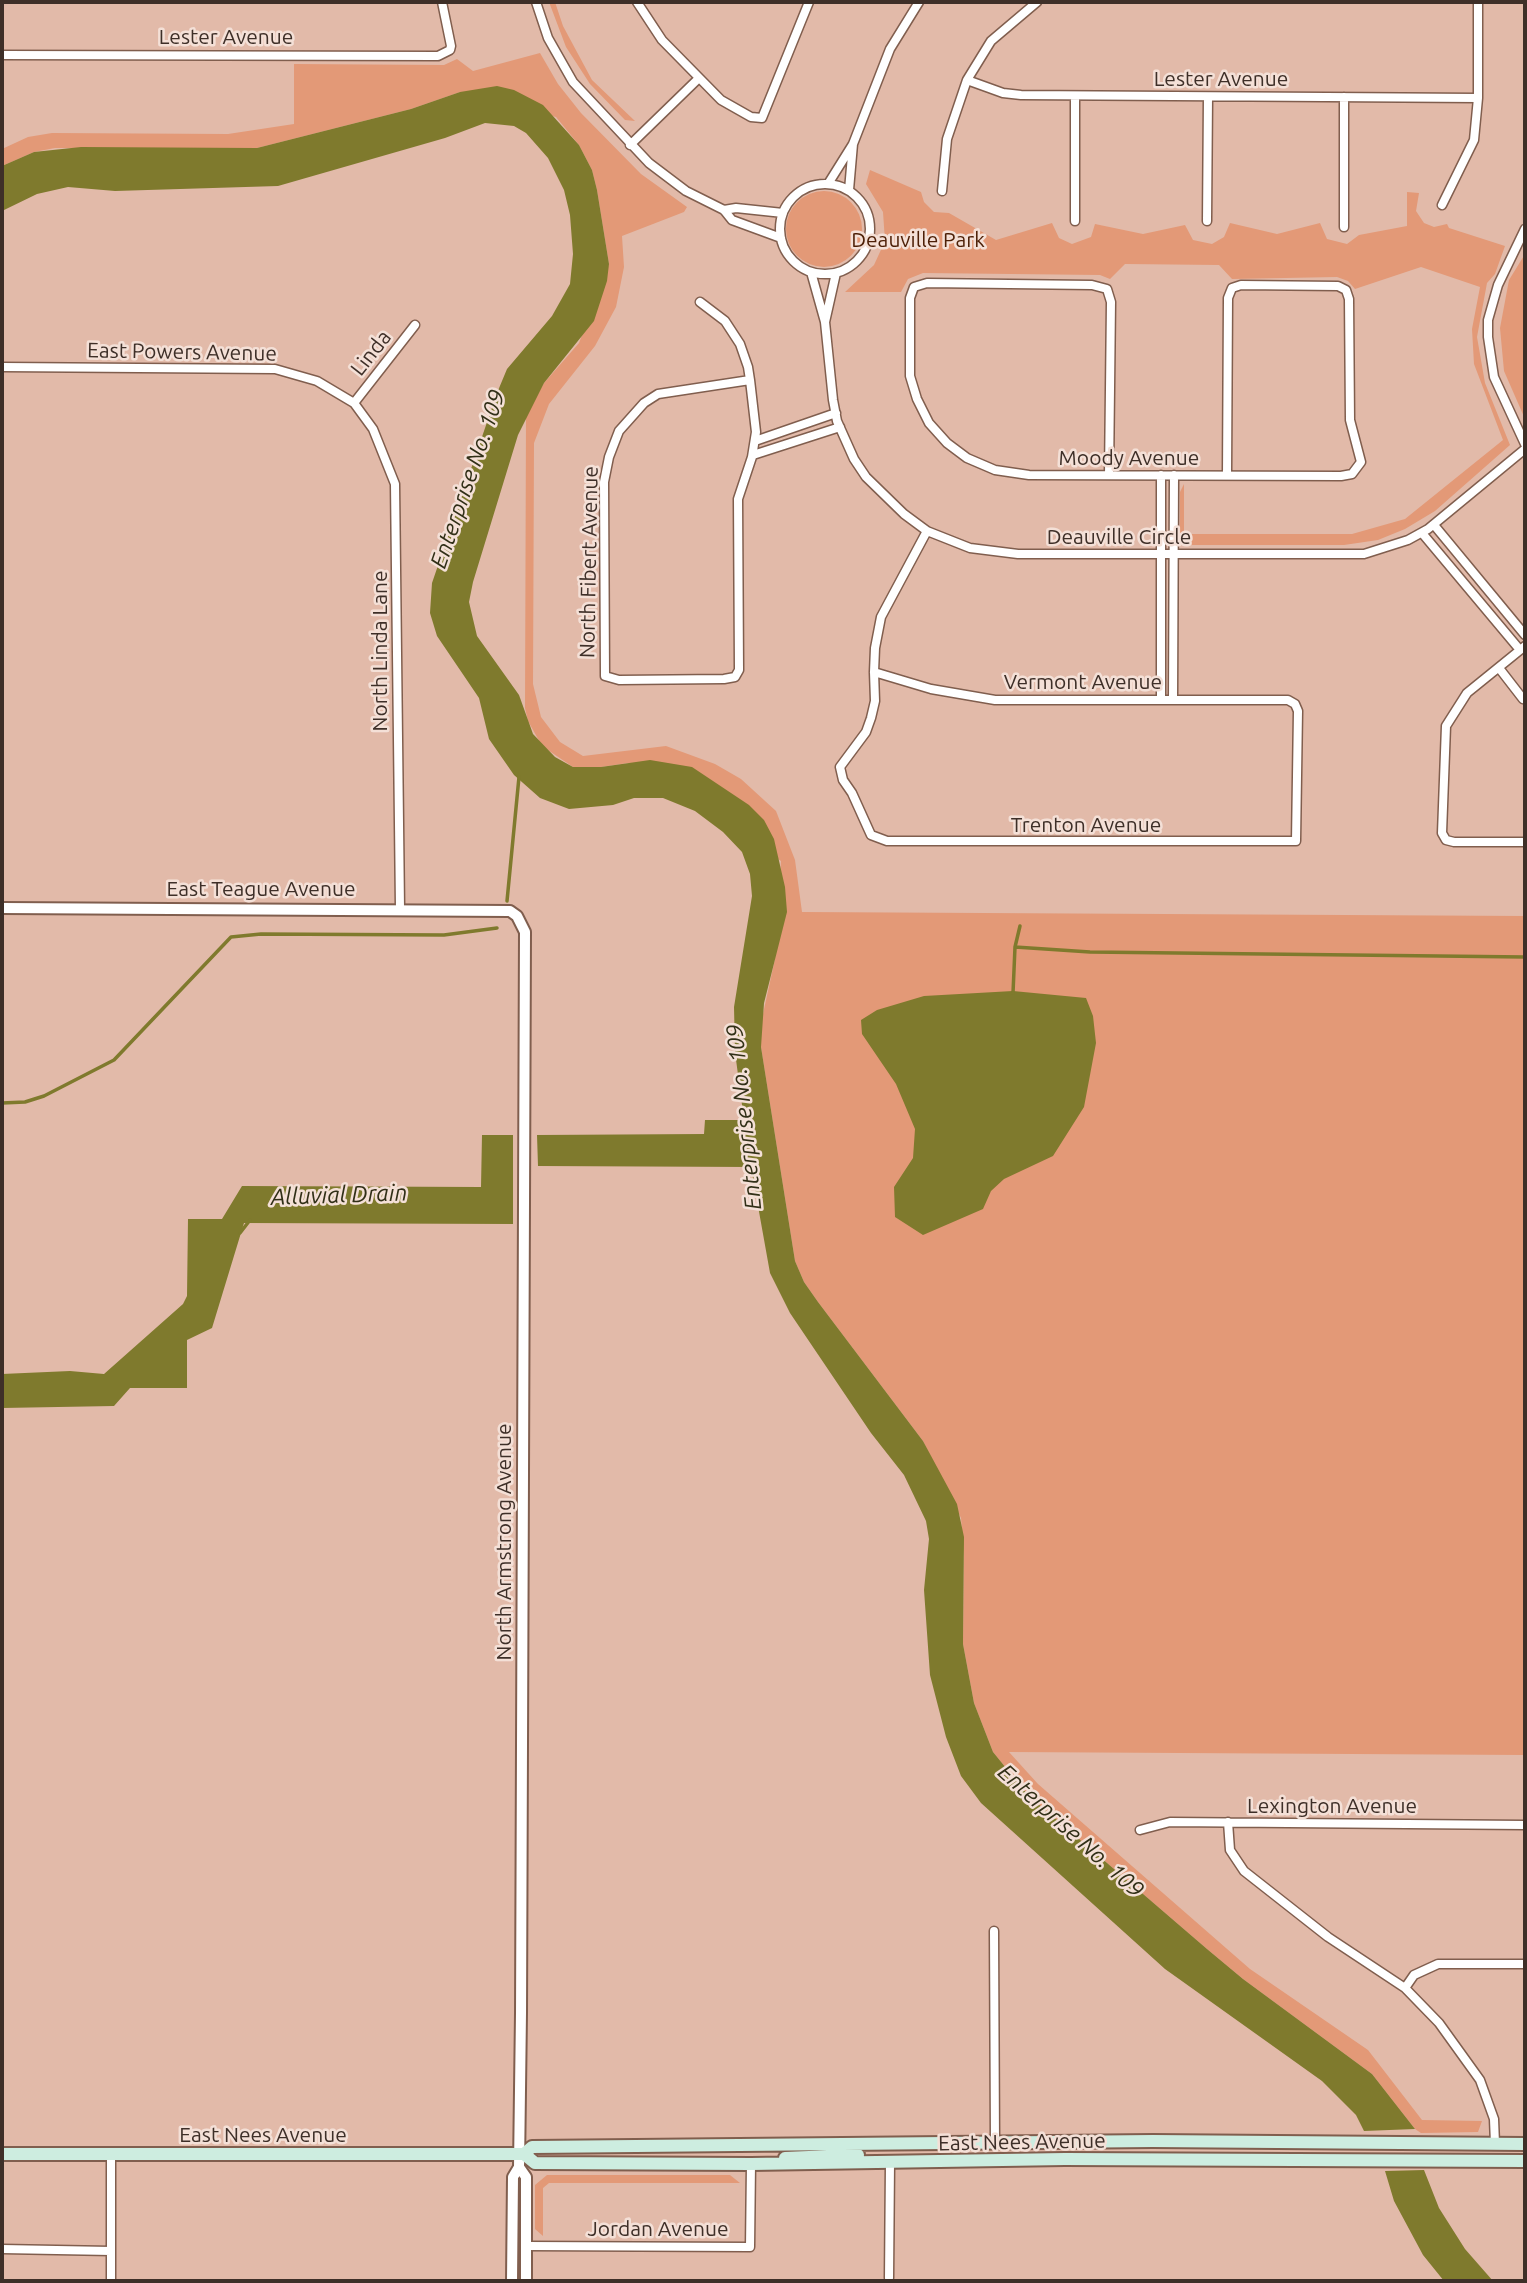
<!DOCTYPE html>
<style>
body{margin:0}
#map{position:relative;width:1527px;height:2283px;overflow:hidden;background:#e2baa9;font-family:Ubuntu,sans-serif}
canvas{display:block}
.frame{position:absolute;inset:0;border:4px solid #3e2f28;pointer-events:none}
</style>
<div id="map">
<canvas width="1527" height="2283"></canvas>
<div class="frame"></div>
</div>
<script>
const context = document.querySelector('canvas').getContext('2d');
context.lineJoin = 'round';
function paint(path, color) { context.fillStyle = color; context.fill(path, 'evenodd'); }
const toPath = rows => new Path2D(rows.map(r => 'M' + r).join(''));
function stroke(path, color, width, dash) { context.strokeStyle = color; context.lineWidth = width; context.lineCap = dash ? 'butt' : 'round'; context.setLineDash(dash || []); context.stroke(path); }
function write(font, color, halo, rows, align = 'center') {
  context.font = font + ' Ubuntu,sans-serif'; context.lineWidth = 5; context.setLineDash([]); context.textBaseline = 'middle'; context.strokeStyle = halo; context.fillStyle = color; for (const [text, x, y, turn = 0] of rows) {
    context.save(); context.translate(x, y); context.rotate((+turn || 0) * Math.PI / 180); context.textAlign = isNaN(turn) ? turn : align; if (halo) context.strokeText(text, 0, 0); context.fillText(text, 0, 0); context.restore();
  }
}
paint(toPath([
 [549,2,555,2,563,26,592,80,635,121,625,120,590,84,566,47],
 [540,53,558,84,581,113,641,174,687,207,684,212,622,236,624,267,616,307,595,346,549,404,534,443,533,684,541,717,560,742,583,756,666,746,715,764,741,779,776,811,795,860,802,912,1525,916,1525,1755,1009,1752,1038,1784,1250,1969,1368,2050,1422,2120,1482,2121,1478,2132,1421,2133,1415,2129,1372,2074,1243,1979,1207,1949,1028,1795,993,1752,974,1703,963,1644,964,1556,961,1518,923,1441,818,1302,804,1282,795,1261,761,1047,761,1023,775,959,781,861,628,763,601,767,573,767,542,746,528,721,525,708,526,415,544,383,579,343,609,264,597,190,592,170,579,145,556,117,460,92,411,109,257,148,55,148,34,152,2,166,2,149,28,137,52,133,228,134,294,124,294,64,444,65,457,59,473,71],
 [870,170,921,192,924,202,934,212,949,213,996,240,1052,223,1059,238,1072,244,1091,237,1095,224,1143,234,1185,225,1193,240,1212,244,1224,237,1230,223,1277,234,1320,223,1327,239,1347,244,1359,235,1407,226,1407,192,1419,193,1416,211,1424,223,1434,227,1447,224,1449,228,1505,246,1495,274,1487,283,1477,337,1485,383,1510,445,1435,511,1405,529,1378,540,1344,545,1186,545,1180,535,1180,492,1184,484,1184,534,1352,534,1405,519,1503,440,1474,364,1472,329,1480,287,1421,267,1355,289,1348,281,1337,277,1232,279,1219,265,1125,264,1110,279,1100,275,923,273,908,279,901,292,845,292,874,265,885,241,883,212,866,184],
 '786 229a38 38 0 1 1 76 0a38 38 0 1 1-76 0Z',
 [1525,254,1525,419,1504,371,1500,328,1509,280],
 [547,2175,730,2175,740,2183,549,2183,543,2188,543,2236,535,2229,535,2185]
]), '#e39977');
paint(toPath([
 [497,86,514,90,543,105,579,145,592,170,597,190,609,264,607,281,594,321,544,383,518,435,473,582,469,602,477,636,519,695,533,734,555,757,573,767,601,767,650,760,692,767,749,805,764,820,774,839,785,887,787,912,764,1003,761,1047,795,1261,804,1282,818,1302,923,1441,957,1504,964,1537,963,1644,974,1703,993,1752,1028,1795,1207,1949,1243,1979,1372,2074,1415,2129,1364,2131,1356,2115,1322,2081,1165,1969,981,1803,961,1776,946,1737,930,1675,924,1590,929,1539,926,1521,904,1475,871,1433,790,1313,770,1273,751,1167,538,1166,537,1135,704,1134,705,1120,744,1120,735,1052,734,1007,752,896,750,874,742,852,723,832,695,811,663,798,634,798,613,805,569,809,540,798,514,775,489,739,479,698,437,636,430,613,432,583,497,393,507,369,552,316,570,284,573,254,570,215,564,190,548,158,526,133,514,126,485,123,445,138,278,186,115,191,68,187,37,194,2,211,2,166,34,152,81,147,257,148,411,109,460,92],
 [1013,991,1086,998,1093,1016,1096,1043,1084,1107,1053,1156,1004,1179,991,1191,983,1209,923,1235,895,1217,894,1187,913,1158,915,1129,896,1084,862,1034,861,1020,877,1010,924,996],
 [482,1135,513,1135,513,1224,244,1223,212,1328,187,1340,187,1388,130,1388,114,1406,2,1408,2,1374,70,1371,104,1374,183,1304,187,1296,188,1219,222,1219,242,1186,481,1187],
 [1424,2170,1439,2208,1465,2249,1493,2281,1444,2281,1423,2255,1394,2201,1385,2171]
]), '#7f7a2d');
stroke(toPath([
 [507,901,519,777],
 [1015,947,1090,952,1525,957],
 [1013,993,1015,947,1020,926],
 [2,1103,25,1102,44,1096,114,1060,231,937,261,934,444,935,497,928],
 [240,1233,250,1220]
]), '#7f7a2d', 3.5);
const minor = toPath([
 [536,2,548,38,573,82,649,163,686,191,724,210,732,220,781,238],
 [637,2,662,40,721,100,751,117,762,118,809,2],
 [2,55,438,56,450,50,451,46,442,2],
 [967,80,1003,93,1021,95,1478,98],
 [1075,96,1075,221],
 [630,145,699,78],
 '780 229a45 45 0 1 1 90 0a45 45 0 1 1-90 0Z',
 [828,184,853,144,890,49,919,2],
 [849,190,853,144],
 [942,191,947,139,967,80,991,41,1037,2],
 [1442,205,1474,140,1478,98,1478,2],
 [724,210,736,208,783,213],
 [1207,221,1208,97],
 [1344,227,1344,97],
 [1525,229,1498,285,1488,320,1488,337,1494,377,1525,444],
 [811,272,825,322,833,400,837,421,854,459,866,477,904,514,927,531,970,548,1018,554,1364,554,1408,540,1428,529,1525,449],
 [700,302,725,321,740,344,748,367,750,380,756,432,752,457,738,499,739,670,735,677,724,679,619,680,605,676,604,482,609,457,619,431,644,403,658,394,750,380],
 [825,322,836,273],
 [2,367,275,369,317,381,354,403,373,429,395,484,400,908],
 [354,403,415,325],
 [755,441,836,413],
 [753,455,840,427],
 [1109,475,1111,302,1107,289,1092,285,927,283,914,287,910,298,910,376,917,399,929,423,947,443,967,458,995,470,1029,475,1341,476,1352,474,1361,462,1350,420,1349,299,1346,290,1338,286,1241,285,1232,288,1228,298,1227,475],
 [1434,525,1525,635],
 [1422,533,1520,650],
 [1525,646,1467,693,1446,726,1442,833,1446,840,1454,842,1525,842],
 [1499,668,1523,699],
 [874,672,931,689,995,700,1288,700,1295,704,1298,711,1296,841,887,841,871,835,852,793,843,780,840,767,866,732,871,718,875,701,874,672,875,648,881,617,927,531],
 [1173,699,1174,475],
 [1161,700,1161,475],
 [1228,1822,1230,1850,1244,1871,1328,1937,1405,1988,1439,2023,1480,2080,1494,2119,1495,2144],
 [1140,1830,1170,1822,1525,1825],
 [994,1931,995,2145],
 [1405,1988,1414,1975,1438,1964,1525,1964],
 [526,2246,750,2247,751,2164],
 [2,2249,111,2251],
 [889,2278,890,2163],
 [111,2281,111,2155]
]);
const tertiary = toPath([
 [2,908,510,911,517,916,525,932,521,2013,519,2167,513,2177,512,2281],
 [519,2167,526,2177,526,2281]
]);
const secondary = toPath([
 [2,2154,524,2154,535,2163,751,2164,1065,2159,1525,2161],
 [524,2154,532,2147,1153,2141,1525,2144],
 [785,2158,858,2155]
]);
stroke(minor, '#805e4e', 11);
stroke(tertiary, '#805e4e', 14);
stroke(secondary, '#805e4e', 16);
stroke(minor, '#fff', 8);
stroke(tertiary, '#fff', 10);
stroke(secondary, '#cdede0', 12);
write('21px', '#3e2f28', '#f4e0d7', [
 ["Lester Avenue",226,37],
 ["Lester Avenue",1221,79],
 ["East Powers Avenue",182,352,1],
 ["Linda",371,353,-52],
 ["Moody Avenue",1129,458],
 ["Deauville Circle",1119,537],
 ["North Fibert Avenue",589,562,-89],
 ["North Linda Lane",380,651,-90],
 ["Vermont Avenue",1083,682],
 ["Trenton Avenue",1086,825],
 ["East Teague Avenue",261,889],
 ["North Armstrong Avenue",504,1542,-90],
 ["Lexington Avenue",1332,1806],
 ["East Nees Avenue",263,2135],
 ["East Nees Avenue",1022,2142,-1],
 ["Jordan Avenue",658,2229]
]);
write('21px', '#4d1f06', '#f4e0d7', [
 ["Deauville Park",918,240]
]);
write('italic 23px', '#312f17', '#f4e0d7', [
 ["Enterprise No. 109",468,479,-71],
 ["Enterprise No. 109",744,1117,-96],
 ["Alluvial Drain",339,1195,-2],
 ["Enterprise No. 109",1071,1831,42]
]);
</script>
